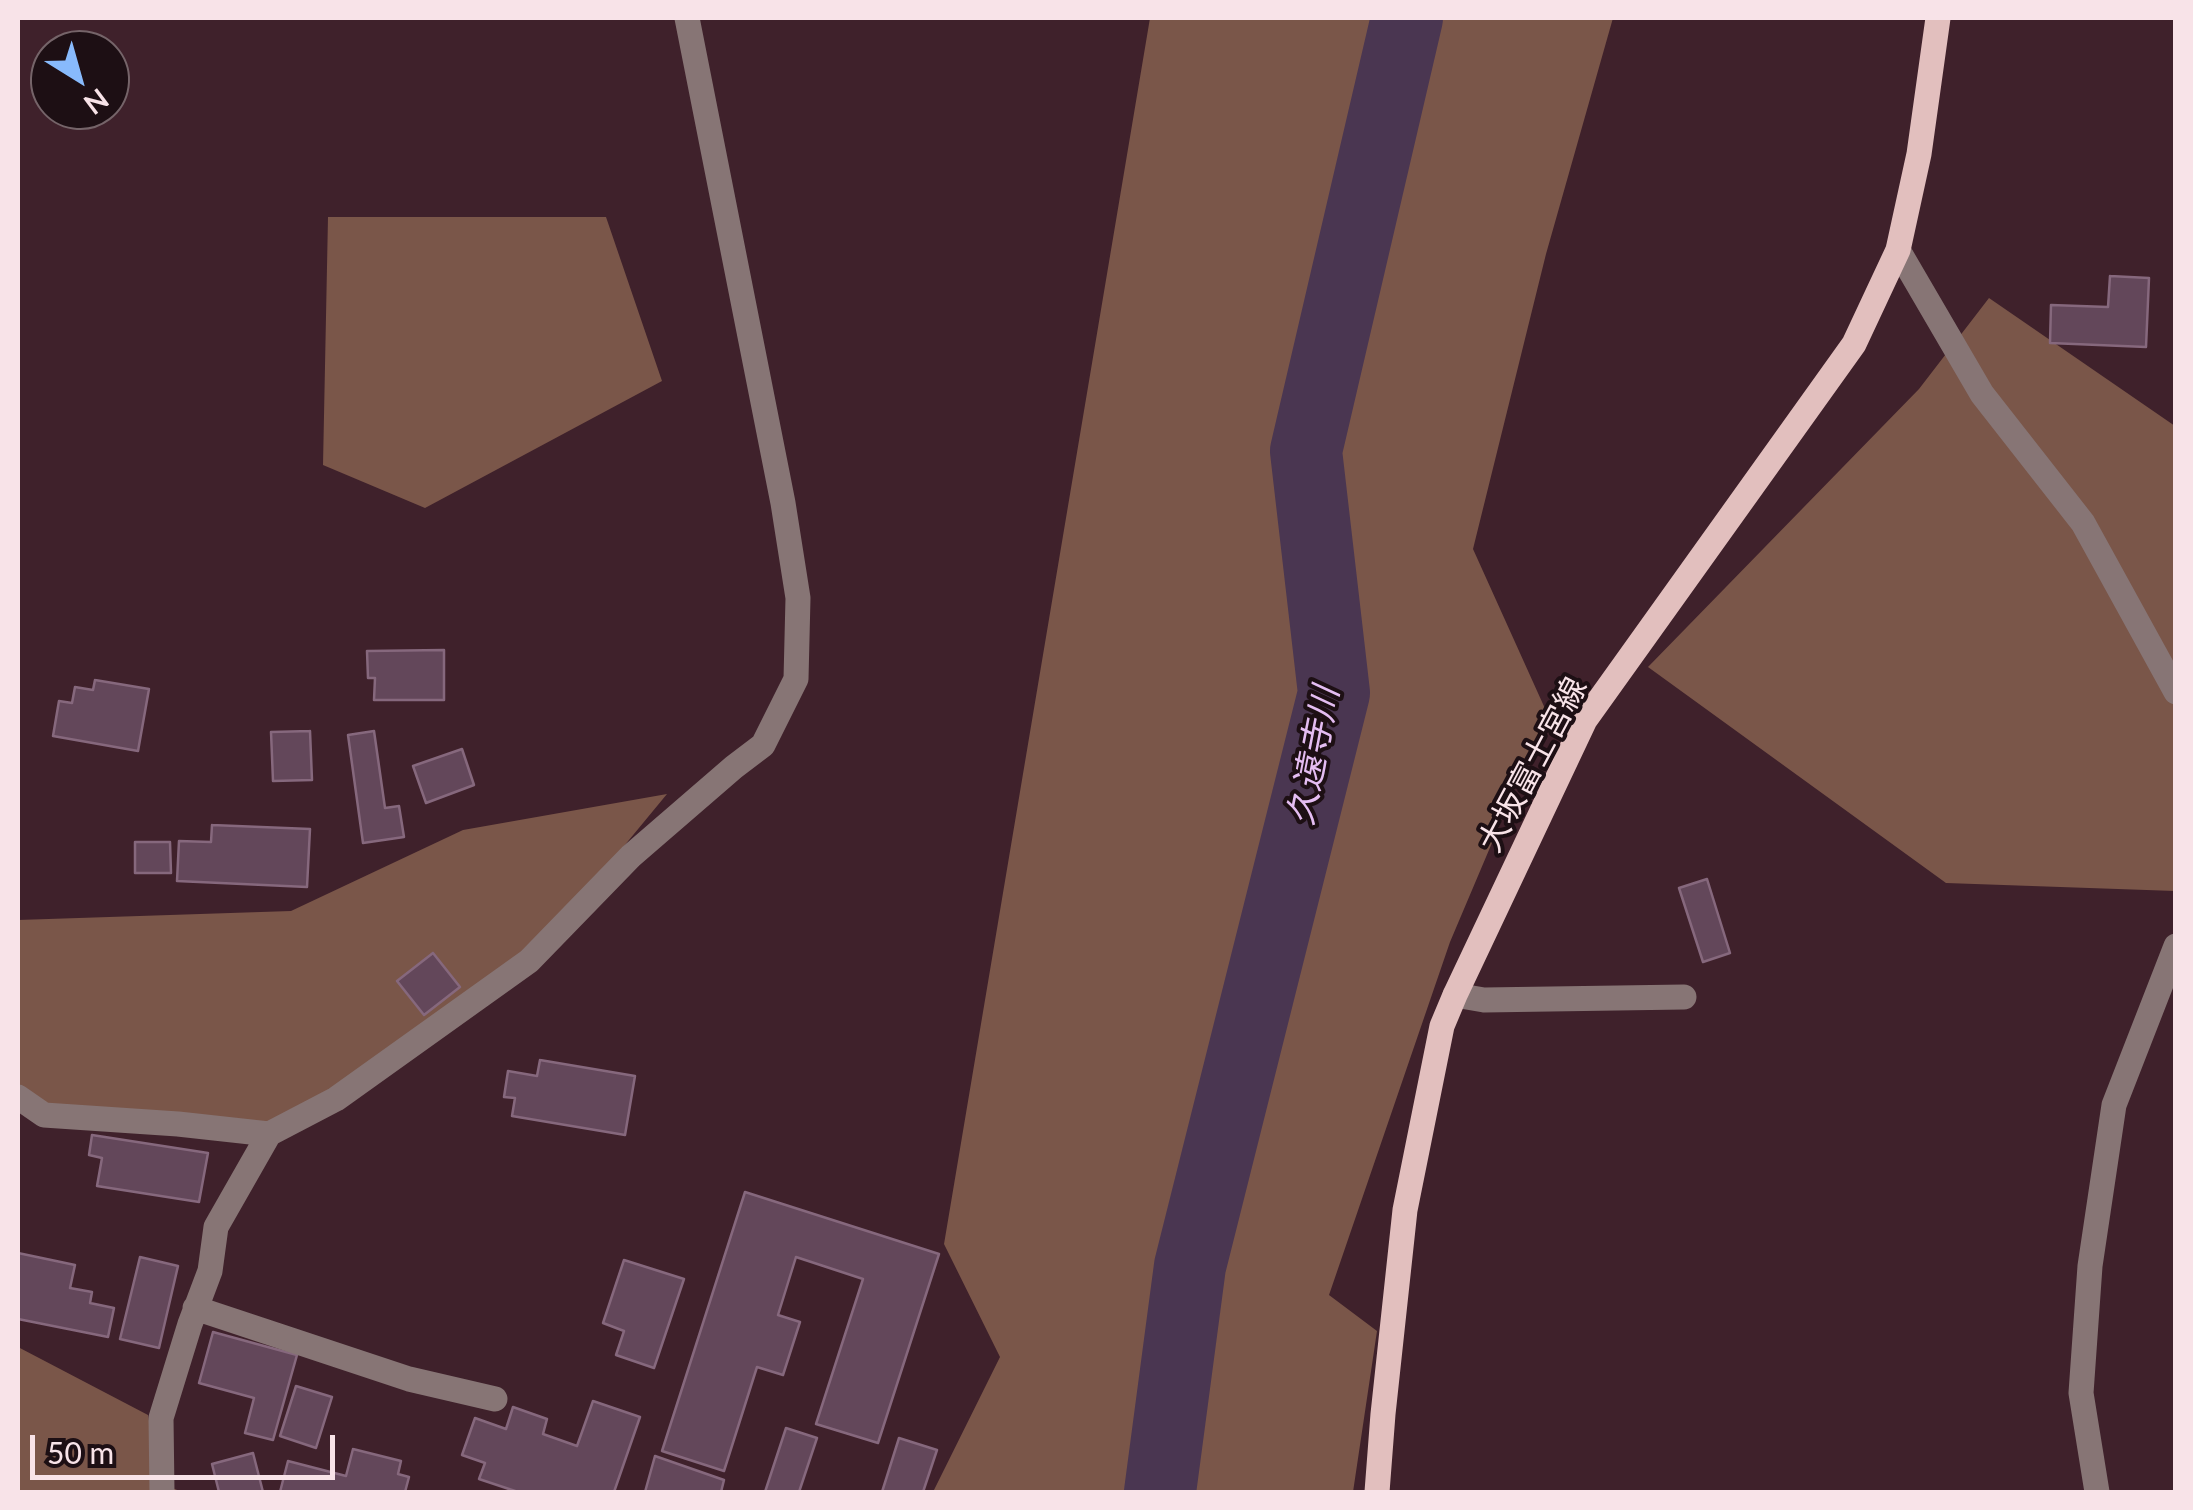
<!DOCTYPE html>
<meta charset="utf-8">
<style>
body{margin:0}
#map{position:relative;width:2193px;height:1510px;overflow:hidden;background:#3f212b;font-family:Lato,sans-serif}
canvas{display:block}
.frame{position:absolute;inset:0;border:20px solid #f8e3e8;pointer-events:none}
.north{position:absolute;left:30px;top:30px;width:100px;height:100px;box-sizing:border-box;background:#1d0f14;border:2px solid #756469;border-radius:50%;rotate:143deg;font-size:28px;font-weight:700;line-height:40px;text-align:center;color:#f8e3e8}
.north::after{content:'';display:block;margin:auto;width:35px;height:45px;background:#88bafc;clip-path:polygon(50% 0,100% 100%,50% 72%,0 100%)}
.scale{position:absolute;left:30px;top:1435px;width:305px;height:45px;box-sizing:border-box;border:5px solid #f8e3e8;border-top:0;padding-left:12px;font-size:30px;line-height:35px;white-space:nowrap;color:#f8e3e8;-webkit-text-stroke:8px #1d0f14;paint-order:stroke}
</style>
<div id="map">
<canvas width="2193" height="1510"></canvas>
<div class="frame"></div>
<div class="north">N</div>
<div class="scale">50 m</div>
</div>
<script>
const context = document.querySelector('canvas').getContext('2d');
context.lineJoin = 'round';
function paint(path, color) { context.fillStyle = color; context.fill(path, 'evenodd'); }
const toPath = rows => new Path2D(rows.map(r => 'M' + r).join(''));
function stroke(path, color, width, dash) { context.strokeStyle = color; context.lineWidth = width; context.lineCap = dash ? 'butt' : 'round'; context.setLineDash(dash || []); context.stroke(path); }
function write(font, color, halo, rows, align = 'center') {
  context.font = font + ' Lato,"Noto Sans JP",sans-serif'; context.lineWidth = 8; context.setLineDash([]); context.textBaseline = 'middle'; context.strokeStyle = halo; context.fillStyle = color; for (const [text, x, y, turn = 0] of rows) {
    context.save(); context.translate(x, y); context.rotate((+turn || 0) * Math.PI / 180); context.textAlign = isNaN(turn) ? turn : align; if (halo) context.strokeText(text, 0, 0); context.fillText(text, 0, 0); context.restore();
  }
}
paint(toPath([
 [1150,18,1613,18,1546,254,1473,549,1547,713,1450,942,1329,1295,1377,1331,1353,1492,933,1492,1000,1357,944,1244],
 [328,217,606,217,662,381,425,508,323,465],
 [1989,298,2175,426,2175,891,1946,883,1648,667,1919,389],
 [667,794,529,961,279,1129,44,1115,18,1095,18,920,291,911,463,830],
 [18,1347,148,1415,160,1483,182,1492,18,1492]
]), '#7a5649');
stroke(toPath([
 [1160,1492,1190,1266,1334,693,1306,451,1407,18]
]), '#4a3651', 72);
const building = toPath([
 [2110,276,2149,278,2146,347,2050,343,2051,305,2108,307,2110,276],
 [444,650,444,700,374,700,375,678,368,678,367,651,444,650],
 [95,680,149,689,138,751,53,736,59,701,72,703,75,687,93,690,95,680],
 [310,731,312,780,273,781,271,732,310,731],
 [374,731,385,808,399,806,404,837,363,843,348,735,374,731],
 [462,749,474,785,426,803,413,766,462,749],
 [212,825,310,829,307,887,177,881,179,841,211,842,212,825],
 [135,842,170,842,171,873,135,873,135,842],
 [1707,879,1730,953,1703,962,1679,888,1707,879],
 [433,953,460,987,424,1015,397,981,433,953],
 [540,1060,635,1076,625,1135,512,1116,515,1098,504,1097,508,1071,537,1076,540,1060],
 [92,1135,208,1153,199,1202,97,1186,102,1158,89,1155,92,1135],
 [745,1192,939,1254,878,1443,816,1424,863,1279,796,1257,778,1315,800,1322,783,1375,757,1367,724,1471,662,1451,745,1192],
 [18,1253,75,1265,70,1288,92,1292,90,1303,114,1308,108,1337,18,1319,18,1253],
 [140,1257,178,1266,159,1348,120,1339,140,1257],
 [624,1260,684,1279,654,1368,616,1355,624,1331,603,1323,624,1260],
 [213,1332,297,1355,273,1440,245,1433,254,1398,199,1383,213,1332],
 [296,1386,332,1397,316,1448,280,1436,296,1386],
 [593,1401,640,1417,614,1492,518,1492,479,1479,485,1463,462,1455,475,1418,506,1429,513,1407,547,1419,543,1434,577,1446,593,1401],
 [786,1428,817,1438,799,1492,765,1492,786,1428],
 [899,1438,937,1450,923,1492,882,1492,899,1438],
 [353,1449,401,1461,398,1474,409,1477,405,1492,280,1492,288,1461,346,1476,353,1449],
 [253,1453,263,1492,219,1492,212,1464,253,1453],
 [655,1456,724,1480,721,1492,645,1492,655,1456]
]);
paint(building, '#63475a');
stroke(building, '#86687d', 2.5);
stroke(toPath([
 [1898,250,1982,394,2083,523,2176,692],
 [1455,995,1484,1000,1684,997],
 [18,1097,44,1115,178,1124,269,1134,336,1099,529,961,631,856,734,767,763,745,796,679,798,598,783,503,687,18],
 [195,1308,409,1379,495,1399],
 [162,1492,161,1418,190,1324,210,1271,216,1227,269,1134],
 [2097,1492,2081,1393,2090,1266,2114,1105,2176,946]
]), '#877575', 25);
stroke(toPath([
 [1377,1492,1383,1414,1405,1210,1442,1026,1455,995,1585,720,1854,344,1898,250,1919,154,1938,18]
]), '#e2bfbe', 25);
write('32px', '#f8e3e8', '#1d0f14', [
 ["大坂富士宮線",1533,765,-62]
]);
write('italic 35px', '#e4bdf2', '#1d0f14', [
 ["久遠寺川",1314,756,-79]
]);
</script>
